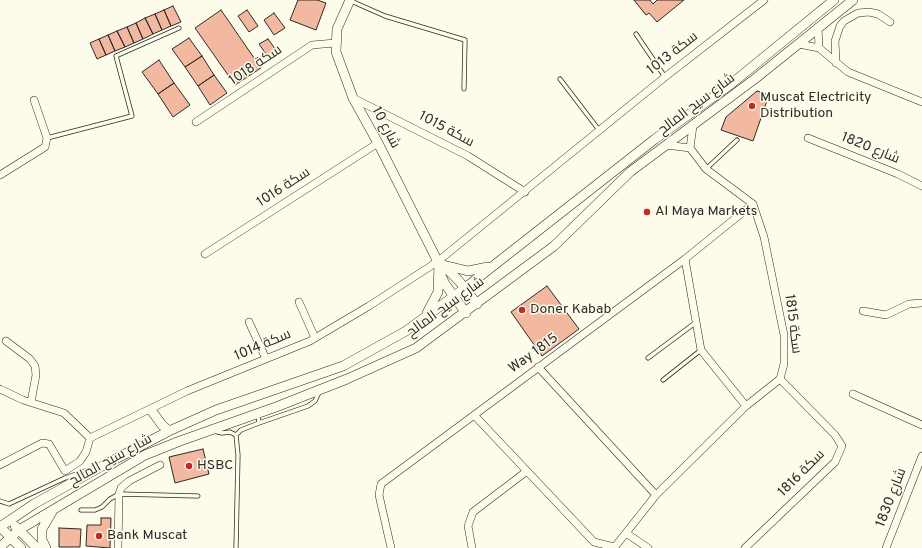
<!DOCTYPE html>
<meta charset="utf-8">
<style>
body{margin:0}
canvas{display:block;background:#fdfbea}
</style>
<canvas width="922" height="548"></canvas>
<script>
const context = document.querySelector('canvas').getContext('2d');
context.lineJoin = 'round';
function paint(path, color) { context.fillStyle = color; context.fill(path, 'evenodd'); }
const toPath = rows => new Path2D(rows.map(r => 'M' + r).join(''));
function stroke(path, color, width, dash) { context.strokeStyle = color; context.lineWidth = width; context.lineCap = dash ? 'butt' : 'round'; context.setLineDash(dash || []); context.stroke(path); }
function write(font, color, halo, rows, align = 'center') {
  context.font = font + ' Overpass,Cairo,sans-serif'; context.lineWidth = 3; context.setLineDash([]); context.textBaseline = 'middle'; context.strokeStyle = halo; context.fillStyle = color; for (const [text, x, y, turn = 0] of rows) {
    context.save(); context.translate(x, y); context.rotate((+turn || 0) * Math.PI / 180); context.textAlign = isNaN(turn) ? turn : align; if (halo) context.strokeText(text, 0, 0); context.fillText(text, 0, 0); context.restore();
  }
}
const building = toPath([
 [298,0,317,0,326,3,316,30,290,20,298,0],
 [634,0,650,0,653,4,657,0,684,0,657,22,649,13,646,15,634,0],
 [173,6,181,22,171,26,164,10,173,6],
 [164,10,171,26,162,30,155,14,164,10],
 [221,10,261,68,235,85,195,28,221,10],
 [247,10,258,26,249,32,238,16,247,10],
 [274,13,285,28,274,35,264,20,274,13],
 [155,14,162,30,153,34,145,18,155,14],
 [145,18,153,34,143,39,136,23,145,18],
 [136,23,143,39,134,43,127,27,136,23],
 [127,27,134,43,125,47,117,31,127,27],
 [117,31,125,47,115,51,108,35,117,31],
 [108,35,115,51,106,55,99,39,108,35],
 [189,38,202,56,185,67,172,49,189,38],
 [99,39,106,55,97,59,90,43,99,39],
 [268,39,279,54,270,60,259,44,268,39],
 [202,56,214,75,198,86,185,67,202,56],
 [159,60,174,83,158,94,142,72,159,60],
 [214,75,227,93,210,105,198,86,214,75],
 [174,83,190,105,173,117,158,94,174,83],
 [757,91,769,95,753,141,721,130,726,117,757,91],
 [547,286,579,329,542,356,511,312,547,286],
 [203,449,209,474,175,483,169,457,203,449],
 [101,518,111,518,110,548,86,546,87,525,101,525,101,518],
 [59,528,81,529,80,547,59,547,59,528]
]);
paint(building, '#f2b8a0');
stroke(building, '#2b2b2b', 1);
const service = toPath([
 [351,1,385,16,465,40,464,89],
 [636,34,665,77],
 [560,79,599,130],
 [47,138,132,116,116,56,179,28],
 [706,169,737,140],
 [648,358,695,323],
 [663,380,701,350],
 [259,423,308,406,315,401,320,390],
 [214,431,222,433,230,432,236,435],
 [0,501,9,504,65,478,85,471],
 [81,510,95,510,102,507,110,499,119,494,198,496],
 [236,548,238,455,236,435,241,430,259,423,258,414]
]);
const minor = toPath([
 [818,27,819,48],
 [799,44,819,48,848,72,922,102],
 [836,63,835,41,840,26,844,21,858,13,869,12,878,14,890,22],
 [353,98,468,156,525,192],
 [196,122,312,45,335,43],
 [808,138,898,174,922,186],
 [690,148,693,126],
 [0,175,45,147,47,138,34,100],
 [205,254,378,143],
 [685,259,701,350,746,406],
 [299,302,315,338],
 [863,311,886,315,909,304,922,303],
 [249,322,266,359],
 [6,341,30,359,35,366,36,375,31,402],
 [538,367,656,495],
 [0,389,23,400,64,413,90,438],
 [853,394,922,425],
 [474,415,594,542,614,547],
 [90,438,187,391,310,341,369,306,437,262,665,77,764,0],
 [0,465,42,443,49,444,65,471,80,461,86,452,90,438],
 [626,533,648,548],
 [118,548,119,494,121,488,129,481,160,465],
 [391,548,379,495,381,484,685,259,753,204],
 [472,548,468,526,473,512,527,471],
 [614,548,656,495,746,406,780,379,784,364,784,335,764,237,753,204,706,169,690,148,666,145],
 [745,548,835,462,842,446,835,435,780,379],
 [886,548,922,456]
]);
const tertiary = toPath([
 [350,0,337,29,336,52,353,98,378,143,439,264,438,292,427,313],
 [439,264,468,271,488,267],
 [445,267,459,281,477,304],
 [440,273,445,284,466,313],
 [151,410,162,425,169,431],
 [15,526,37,548],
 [0,527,34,504,104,465,169,431,216,410,343,366,406,331,465,288,655,139,731,84,834,0],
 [0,527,21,548],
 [0,547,19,530,145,455,180,441,276,407,347,379,416,348,554,246,630,172,756,78,853,0],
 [46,548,42,540,42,529,52,512]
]);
stroke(service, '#2b2b2b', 5);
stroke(minor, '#2b2b2b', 8);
stroke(tertiary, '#2b2b2b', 10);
stroke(service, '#fdfbea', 3.5);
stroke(minor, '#fdfbea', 7);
stroke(tertiary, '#fdfbea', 9);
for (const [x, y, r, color] of [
 [752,106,4,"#c62828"],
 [647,212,4,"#c62828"],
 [522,310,4,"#c62828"],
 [189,466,4,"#c62828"],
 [99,536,4,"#c62828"]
]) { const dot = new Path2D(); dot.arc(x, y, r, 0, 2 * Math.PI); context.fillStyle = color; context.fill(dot); stroke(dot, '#fdfbea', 1.5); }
write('14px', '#2b2b2b', '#fdfbea', [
 ["سكة 1013",673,54,-38],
 ["سكة 1018",256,66,-34],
 ["شارع سيح المالح",697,105,-37],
 ["شارع 10",385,128,62],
 ["سكة 1015",446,130,28],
 ["1820 شارع",870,149,22],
 ["سكة 1016",284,188,-33],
 ["شارع سيح المالح",446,308,-36],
 ["سكة 1815",792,324,83],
 ["سكة 1014",263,346,-23],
 ["Way 1815",534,354,-36],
 ["شارع سيح المالح",111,461,-29],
 ["سكة 1816",802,474,-45],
 ["1830 شارع",892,498,-69]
]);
write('14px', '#2b2b2b', '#fdfbea', [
 ["Muscat Electricity",760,98],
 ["Distribution",760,114],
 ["Al Maya Markets",655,212],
 ["Doner Kabab",530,310],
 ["HSBC",197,466],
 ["Bank Muscat",107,536]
], 'left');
</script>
